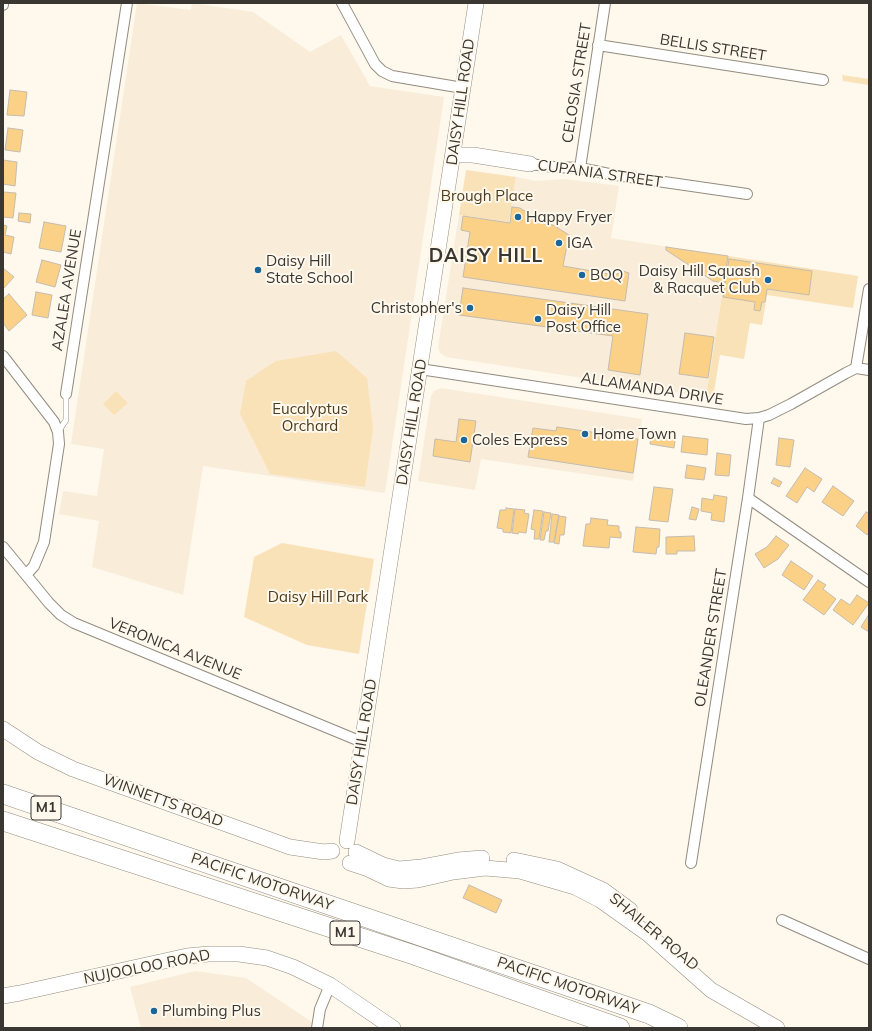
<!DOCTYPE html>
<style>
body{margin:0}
#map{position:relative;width:872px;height:1031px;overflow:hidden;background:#fef8ed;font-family:Mulish,sans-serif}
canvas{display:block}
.frame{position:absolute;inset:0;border:4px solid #3a3732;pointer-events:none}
</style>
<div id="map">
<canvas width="872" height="1031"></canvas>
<div class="frame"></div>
</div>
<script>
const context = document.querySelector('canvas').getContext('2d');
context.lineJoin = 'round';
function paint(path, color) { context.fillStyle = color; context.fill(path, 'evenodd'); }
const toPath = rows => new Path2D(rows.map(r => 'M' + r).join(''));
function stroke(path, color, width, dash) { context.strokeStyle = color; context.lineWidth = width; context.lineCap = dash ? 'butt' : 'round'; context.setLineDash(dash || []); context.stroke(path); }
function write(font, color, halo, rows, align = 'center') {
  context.font = font + ' Mulish,sans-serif'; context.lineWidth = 4; context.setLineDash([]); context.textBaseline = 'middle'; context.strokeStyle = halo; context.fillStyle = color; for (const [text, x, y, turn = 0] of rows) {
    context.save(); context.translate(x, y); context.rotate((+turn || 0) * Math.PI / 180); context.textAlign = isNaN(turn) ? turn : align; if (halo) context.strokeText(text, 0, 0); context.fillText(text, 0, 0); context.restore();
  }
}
paint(toPath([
 [137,3,191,10,192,3,253,12,310,52,341,35,370,86,444,97,385,493,203,466,183,595,92,567,99,521,59,514,63,491,97,496,104,449,71,444],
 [516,177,536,181,565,179,619,186,611,238,728,256,706,397,446,357,440,353,438,347,459,215,509,221],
 [441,388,642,419,633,481,481,459,475,490,418,481,431,396,434,391],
 [195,971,246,978,321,1028,141,1028,130,987]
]), '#f9edd9');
paint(toPath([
 [842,75,869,79,869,85,843,81],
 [466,170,516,177,509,222,459,215],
 [728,256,858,276,853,308,767,295,762,325,750,323,744,359,720,355,713,398,706,397],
 [336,351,367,378,373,428,365,487,270,474,240,414,246,381,276,361],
 [116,391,128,403,114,415,103,404],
 [282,543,374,559,359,654,307,645,244,617,254,557]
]), '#fae2b8');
const building = toPath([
 [10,90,27,92,24,116,7,115,10,90],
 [8,128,23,130,20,152,5,150,8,128],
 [3,160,17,162,15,186,3,184,3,160],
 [3,192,16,193,13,218,3,217,3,192],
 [512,207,520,208,545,224,553,225,569,235,563,266,615,275,623,271,629,273,625,301,463,277,470,232,461,230,463,216,510,223,512,207],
 [19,213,31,214,30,223,18,221,19,213],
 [44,222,66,226,61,252,39,248,44,222],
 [3,225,7,226,5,235,14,237,11,254,3,252,3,225],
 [666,247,728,256,724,283,713,281,666,250,666,247],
 [729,259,812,271,809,295,767,289,765,302,762,302,760,311,754,310,755,302,723,297,729,259],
 [42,260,61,265,55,287,36,282,42,260],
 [3,268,14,277,4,288,3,287,3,268],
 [463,288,648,314,640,375,608,370,613,336,459,315,463,288],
 [36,292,52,295,48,318,32,315,36,292],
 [9,294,27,315,9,331,3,323,3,299,9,294],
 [685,333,714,337,708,378,679,374,685,333],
 [459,419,476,421,470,462,433,456,435,439,456,442,459,419],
 [557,427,605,434,610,430,618,430,621,436,638,439,633,473,528,457,533,428,556,431,557,427],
 [652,430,676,433,674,448,650,444,652,430],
 [683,436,708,439,707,455,681,452,683,436],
 [779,438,794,440,790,467,776,465,779,438],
 [717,453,731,455,729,476,715,475,717,453],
 [687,465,706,468,704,480,685,478,687,465],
 [805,468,822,479,814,492,807,487,797,503,786,496,805,468],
 [774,478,782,482,779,487,771,483,774,478],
 [833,486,854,501,843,516,822,502,833,486],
 [654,487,673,489,668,522,649,520,654,487],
 [714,495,727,497,724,522,711,520,712,513,701,511,702,498,713,500,714,495],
 [692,507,699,509,696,520,689,519,692,507],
 [506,508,514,509,511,533,503,532,503,529,497,528,500,510,506,510,506,508],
 [515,509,525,510,524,513,529,514,526,533,519,532,518,534,512,533,515,509],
 [534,510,543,511,539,539,534,539,535,530,531,529,534,510],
 [544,512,551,513,548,531,546,531,544,540,540,540,544,512],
 [866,512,869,513,869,532,867,535,856,526,866,512],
 [552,514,559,515,554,542,549,542,552,514],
 [559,516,566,517,564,535,560,535,559,544,554,543,559,516],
 [591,518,608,520,607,525,619,526,619,532,621,532,621,538,610,537,609,548,583,546,586,524,590,524,591,518],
 [636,527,660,529,659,547,657,547,656,554,633,552,636,527],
 [694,536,695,551,677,551,677,554,666,554,666,537,694,536],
 [776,536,789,545,778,559,764,568,755,554,767,547,776,536],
 [791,561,813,576,804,590,782,575,791,561],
 [818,580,826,585,823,589,836,599,824,615,803,600,818,580],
 [857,595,869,603,853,625,833,610,841,599,850,605,857,595],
 [869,614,869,632,861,627,869,614],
 [469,885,502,900,496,913,463,898,469,885]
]);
paint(building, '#fbd187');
stroke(building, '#c4bcaf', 1);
const lane = toPath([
 [58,432,66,420,66,394]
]);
const street = toPath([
 [342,3,375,64,382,71,392,76,463,88],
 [3,5,3,3],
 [598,45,823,80],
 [530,164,554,167,580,168,609,174,747,194],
 [580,168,605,3],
 [3,356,54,422,58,432,59,444,44,542,34,566,26,575],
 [856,368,869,289],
 [420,369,746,419,759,418,769,415,791,404,846,373,856,368,869,370],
 [66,394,127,3],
 [748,498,869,582],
 [3,547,49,603,61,615,74,623,362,742],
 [691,863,748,498,759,418],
 [782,920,869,959],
 [317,1028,320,1009,330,985]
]);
const secondary = toPath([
 [453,155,473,155,530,164],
 [3,729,38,752,73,769,290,847,324,852,332,851],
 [347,841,476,3],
 [356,852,383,865,399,869,421,867,458,860,482,858],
 [514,860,557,869,603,890,630,910],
 [350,863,368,869,389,879,403,881,418,880,453,872,485,868,520,871,575,887,600,900,648,934,711,990,777,1028],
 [3,996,20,993,187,956,209,954,239,954,267,958,293,967,330,985,393,1028]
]);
const highway = toPath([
 [3,794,649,1014,678,1028],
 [3,821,414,955,620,1028]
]);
stroke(lane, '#938c7f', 6);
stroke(street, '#938c7f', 12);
stroke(secondary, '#938c7f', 16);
stroke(highway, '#938c7f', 20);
stroke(lane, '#fff', 5);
stroke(street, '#fff', 10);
stroke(secondary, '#fff', 15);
stroke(highway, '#fff', 19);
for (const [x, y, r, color] of [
 [518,217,4,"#1b6699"],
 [559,243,4,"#1b6699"],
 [258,270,4,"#1b6699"],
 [582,275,4,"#1b6699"],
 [768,280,4,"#1b6699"],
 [470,308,4,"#1b6699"],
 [538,319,4,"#1b6699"],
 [585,434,4,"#1b6699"],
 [464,440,4,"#1b6699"],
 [154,1011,4,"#1b6699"]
]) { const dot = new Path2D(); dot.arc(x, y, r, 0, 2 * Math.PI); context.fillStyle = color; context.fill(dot); stroke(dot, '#fef8ed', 1.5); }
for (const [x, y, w] of [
 [46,808,30],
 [345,933,30]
]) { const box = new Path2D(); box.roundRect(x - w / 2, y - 12, w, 24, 3); context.fillStyle = '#fef8ed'; context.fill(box); stroke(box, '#3a3732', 1); }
write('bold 14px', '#3a3732', null, [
 ["M1",46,808],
 ["M1",345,933]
]);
write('15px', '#3a3732', '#fef8ed', [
 ["BELLIS STREET",713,48,9],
 ["CELOSIA STREET",577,83,-81],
 ["DAISY HILL ROAD",461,102,-82],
 ["CUPANIA STREET",600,174,8],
 ["AZALEA AVENUE",67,290,-81],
 ["ALLAMANDA DRIVE",652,389,9],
 ["DAISY HILL ROAD",412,422,-81],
 ["OLEANDER STREET",711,638,-81],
 ["VERONICA AVENUE",175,649,22],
 ["DAISY HILL ROAD",362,742,-81],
 ["WINNETTS ROAD",163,801,20],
 ["PACIFIC MOTORWAY",262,882,19],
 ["SHAILER ROAD",654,932,40],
 ["NUJOOLOO ROAD",147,967,-11],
 ["PACIFIC MOTORWAY",568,986,19]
]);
write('15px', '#4e3c1c', '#fef8ed', [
 ["Brough Place",487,196],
 ["Eucalyptus",310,409],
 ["Orchard",310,426],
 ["Daisy Hill Park",318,597]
]);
write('15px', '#3a3732', '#fef8ed', [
 ["Happy Fryer",526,217],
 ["IGA",567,243],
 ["Daisy Hill",266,261],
 ["State School",266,278],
 ["Daisy Hill Squash",760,271,"right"],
 ["& Racquet Club",760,288,"right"],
 ["BOQ",590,275],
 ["Christopher's",462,308,"right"],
 ["Daisy Hill",546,310],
 ["Post Office",546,327],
 ["Home Town",593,434],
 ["Coles Express",472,440],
 ["Plumbing Plus",162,1011]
], 'left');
context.letterSpacing = '1px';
write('bold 19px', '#3a3732', '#fef8ed', [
 ["DAISY HILL",486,256]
]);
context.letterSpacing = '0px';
</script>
